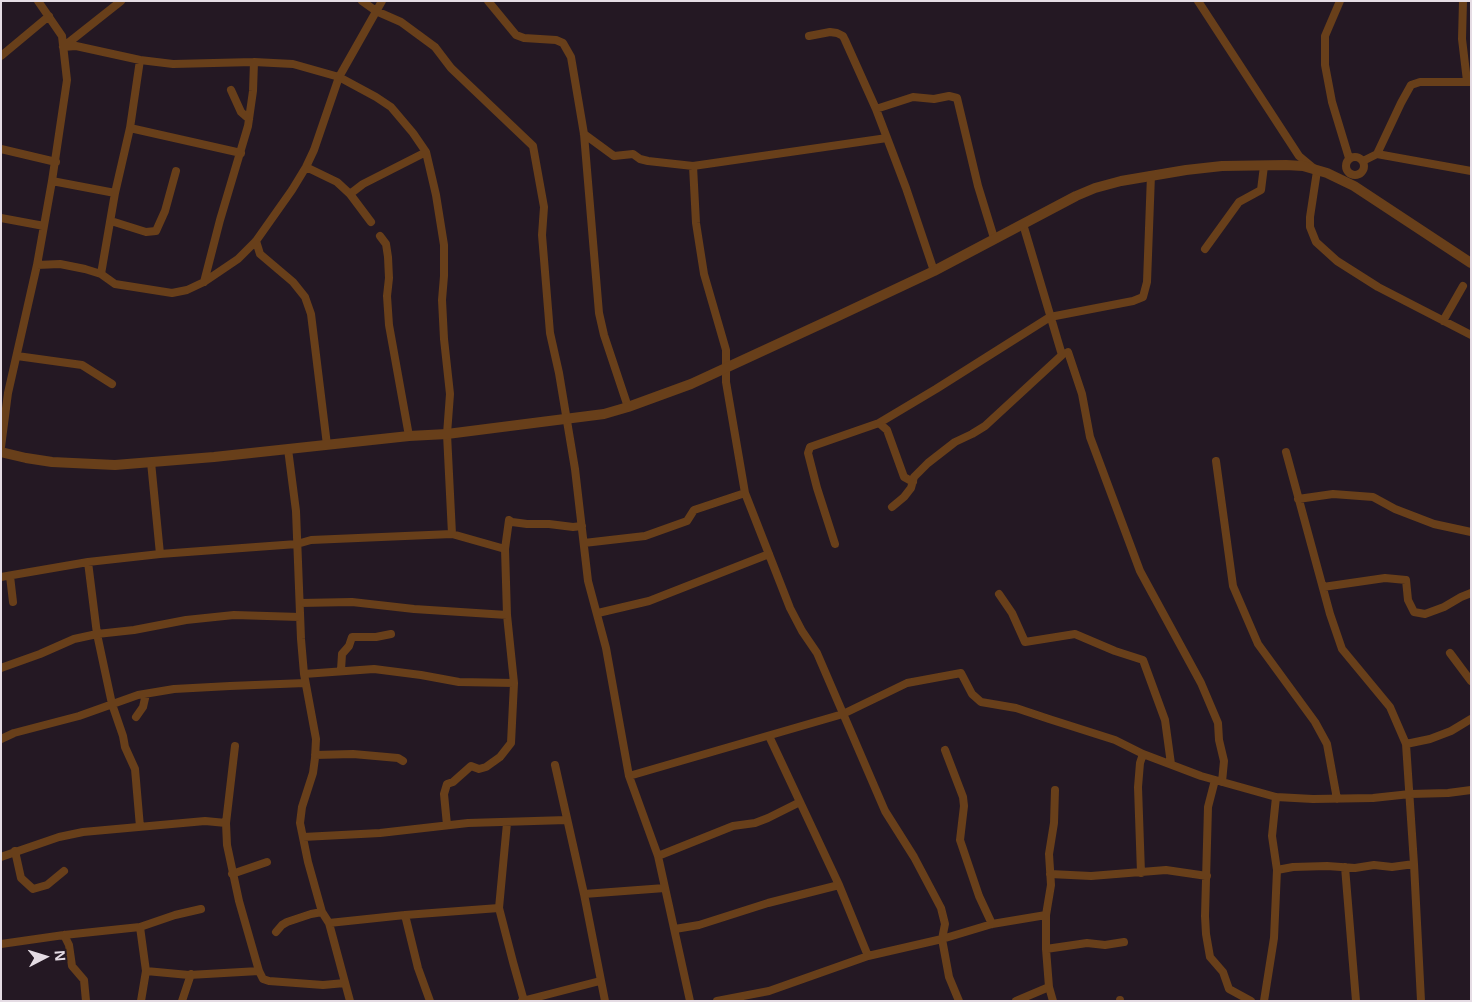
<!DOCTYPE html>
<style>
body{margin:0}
#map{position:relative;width:1472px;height:1002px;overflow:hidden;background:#241823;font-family:"Noto Sans",sans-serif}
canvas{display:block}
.frame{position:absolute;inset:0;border:2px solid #e5dce4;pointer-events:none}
.north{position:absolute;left:20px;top:932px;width:50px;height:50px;-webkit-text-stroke:4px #241823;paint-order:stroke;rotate:85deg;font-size:14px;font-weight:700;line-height:20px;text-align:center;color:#e5dce4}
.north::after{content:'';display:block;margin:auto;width:18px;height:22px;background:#e5dce4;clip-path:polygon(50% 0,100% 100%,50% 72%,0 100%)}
</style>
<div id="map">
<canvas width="1472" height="1002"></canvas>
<div class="frame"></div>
<div class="north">N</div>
</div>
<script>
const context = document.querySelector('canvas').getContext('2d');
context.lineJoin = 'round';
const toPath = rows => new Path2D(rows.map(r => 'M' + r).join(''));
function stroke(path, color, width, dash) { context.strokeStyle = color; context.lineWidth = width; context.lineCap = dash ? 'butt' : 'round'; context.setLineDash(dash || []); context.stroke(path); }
stroke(toPath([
 [362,1,376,11,401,22,435,47,451,68,533,146,544,207,542,235,550,333,559,373,575,469,588,581,606,648,629,776,658,856,690,1001],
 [488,1,516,35,524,38,556,40,563,43,571,57,584,134,599,313,604,335,628,407],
 [1198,1,1299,156,1317,171,1310,217,1310,227,1316,242,1337,261,1378,287,1471,335],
 [1340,1,1325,36,1325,65,1332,102,1349,158],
 [1463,1,1462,39,1467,81],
 [809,36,830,32,837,33,843,36,845,40,876,109,906,188,934,271],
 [63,47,76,46,140,60,173,64,254,62,293,64,339,77,376,97,391,107,413,133,426,152,436,195,444,245,444,276,442,300,444,339,450,394,447,434,452,534],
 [63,47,121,1],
 [1,56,49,16],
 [231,90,241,112,249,119],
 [876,109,913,97,934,99,949,96,957,98,978,186,994,238],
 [130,128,241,153],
 [584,134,614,156,633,154,640,159,648,161,693,166,887,138],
 [1,149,56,162],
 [1377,154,1401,103,1411,85,1420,82,1471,82],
 '1346 166a9 9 0 1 1 18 0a9 9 0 1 1-18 0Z',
 [1363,161,1377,154,1471,171],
 [693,166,696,223,704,274,726,350,726,382,745,493,790,608,802,631,817,653,885,811,914,857,941,908,945,924,942,939,949,977,959,1001],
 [306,167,337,182,350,194,371,222],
 [52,181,115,193],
 [350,194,363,184,426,152],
 [1,218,44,226],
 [111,221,146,232,156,231,165,211,176,171],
 [380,236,386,244,388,257,389,278,387,296,389,325,409,436],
 [256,241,260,254,293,282,305,297,311,314,327,445],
 [1205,249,1239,202,1261,190,1264,166],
 [37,265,60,264,85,269,101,274,115,284,172,293,187,290,204,282,238,259,256,241,292,190,306,167,314,150,339,77,382,1],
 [101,274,115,193,130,128,140,60],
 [204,282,220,220,248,126,253,91,254,62],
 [1443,321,1463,286],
 [1068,352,1082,394,1090,437,1140,571,1201,683,1218,723,1219,740,1224,761,1222,782],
 [17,356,82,365,112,384],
 [879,423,887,430,904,477,913,482],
 [1,447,8,393,37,265,52,181,67,80,62,36,38,1],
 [288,449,296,511,301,639,304,674,316,739,315,758,313,773,302,807,300,823,308,862,322,912,329,923,350,1001],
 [1286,452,1330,614,1342,649,1390,707,1406,744,1414,864],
 [1216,461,1233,586,1258,644,1315,722,1327,744,1337,799],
 [151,462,160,554],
 [1298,499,1333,494,1373,497,1395,509,1434,524,1471,532],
 [892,507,904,497,911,488,914,477,928,463,955,442,972,434,985,426,1062,355,1023,224],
 [584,543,645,536,687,521,694,510,745,493],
 [835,544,817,488,808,453,810,447,879,423,936,389,1050,317,1133,301,1143,297,1147,282,1151,175],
 [88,562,97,634,112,704,123,736,125,747,135,769,140,827],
 [10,576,13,602],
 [1,577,88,562,160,554,297,544,311,540,452,534,505,549],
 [1323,587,1385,578,1406,580,1408,600,1414,612,1425,614,1444,607,1461,597,1471,593],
 [999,594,1012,613,1025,642,1075,634,1115,651,1143,660,1165,720,1171,764],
 [300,603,352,602,414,609,507,615],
 [598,613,649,601,769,554],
 [1450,653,1471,681],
 [1,668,40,654,74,639,97,634,134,630,186,620,234,615,300,617],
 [341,670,342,654,349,646,352,637,376,637,391,634],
 [304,674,374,669,421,675,459,682,514,683],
 [136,717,143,707,146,694],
 [769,736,839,885,868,956],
 [1,739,14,733,79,716,138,695,174,689,230,686,305,683],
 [1406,744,1430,739,1451,731,1471,719],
 [235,746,226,823,227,845,239,901,259,971,263,979,269,981,323,985,345,983],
 [945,750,963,797,964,806,960,840,979,896,992,924],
 [315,755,353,754,398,758,403,761],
 [555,765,584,894,605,1001],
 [629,776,843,714,907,683,961,673,972,694,981,702,1016,708,1049,719,1115,740,1143,754,1201,776,1276,797,1313,799,1373,798,1410,794,1448,793,1471,790],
 [1215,780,1208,807,1205,916,1206,934,1210,957,1223,972,1229,989,1251,1001],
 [507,823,499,908,513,962,524,1001],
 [447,825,444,794,447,784,453,782,471,766,479,769,486,767,500,757,511,743,514,683,507,615,505,549,509,520,512,522,527,524,549,524,573,527,582,526],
 [303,837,380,833,468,823,567,820],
 [15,851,21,878,33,889,47,885,64,871],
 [658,856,733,826,755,823,768,818,800,802],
 [1,857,59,837,83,832,205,821,226,823],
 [1345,867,1356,1001],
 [1277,870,1293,867,1327,866,1355,868,1374,865,1392,867,1414,864,1421,1001],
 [1141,873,1138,787,1140,763,1143,754],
 [232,874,267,862],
 [1050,874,1091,876,1166,870,1207,876],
 [584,894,665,888],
 [405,915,418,968,430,1001],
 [329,923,405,915,499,908],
 [140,927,146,971,141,1001],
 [675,929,699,925,768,903,839,885],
 [276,932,282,925,287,922,311,914,322,912],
 [64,935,69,945,72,966,84,980,86,1001],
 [1,944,64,935,140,927,175,915,201,909],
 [1046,949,1087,943,1105,945,1124,942],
 [146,971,189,975,259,971],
 [1120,1000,1120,1001],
 [182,1001,191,974],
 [522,1001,600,981],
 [717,1001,769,991,868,956,942,939,992,924,1046,915],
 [1016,1001,1049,987],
 [1053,1001,1049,987,1046,949,1046,915,1051,885,1049,854,1054,823,1055,790],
 [1264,1001,1274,938,1277,870,1272,836,1276,797]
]), '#683f1a', 8);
stroke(toPath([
 [1,452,26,458,52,462,115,465,214,457,409,436,447,434,604,414,628,407,691,384,834,318,934,271,1076,196,1095,188,1121,181,1186,170,1222,166,1286,165,1303,166,1327,173,1354,186,1471,263]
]), '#683f1a', 10);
</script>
